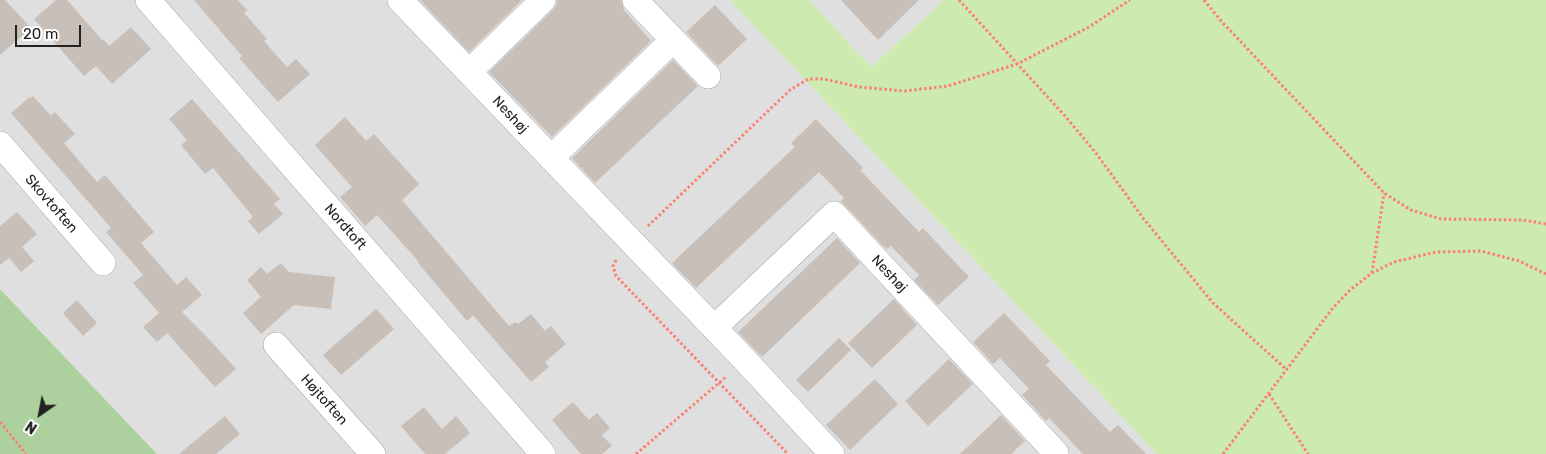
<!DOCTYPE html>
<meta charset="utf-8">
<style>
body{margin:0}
#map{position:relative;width:1546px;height:454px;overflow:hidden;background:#f2efe9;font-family:Rubik,sans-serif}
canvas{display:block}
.north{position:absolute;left:15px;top:389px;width:50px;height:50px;-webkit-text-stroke:4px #fff;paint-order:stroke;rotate:213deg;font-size:14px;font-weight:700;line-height:20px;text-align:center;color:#222}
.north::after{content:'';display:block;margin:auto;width:18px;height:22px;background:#222;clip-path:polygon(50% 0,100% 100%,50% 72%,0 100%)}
.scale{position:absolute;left:15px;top:25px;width:66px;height:22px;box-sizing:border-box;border:2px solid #222;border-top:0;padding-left:6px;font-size:15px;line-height:18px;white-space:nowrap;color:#222;-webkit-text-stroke:4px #fff;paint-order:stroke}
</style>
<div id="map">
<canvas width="1546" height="454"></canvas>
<div class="north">N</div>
<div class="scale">20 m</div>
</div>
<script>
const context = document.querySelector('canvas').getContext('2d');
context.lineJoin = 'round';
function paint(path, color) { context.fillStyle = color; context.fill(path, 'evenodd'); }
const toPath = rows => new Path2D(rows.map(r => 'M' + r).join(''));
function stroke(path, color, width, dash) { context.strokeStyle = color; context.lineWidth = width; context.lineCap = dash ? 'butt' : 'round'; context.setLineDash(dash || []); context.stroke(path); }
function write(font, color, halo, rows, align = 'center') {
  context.font = font + ' Rubik,sans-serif'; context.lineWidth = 4; context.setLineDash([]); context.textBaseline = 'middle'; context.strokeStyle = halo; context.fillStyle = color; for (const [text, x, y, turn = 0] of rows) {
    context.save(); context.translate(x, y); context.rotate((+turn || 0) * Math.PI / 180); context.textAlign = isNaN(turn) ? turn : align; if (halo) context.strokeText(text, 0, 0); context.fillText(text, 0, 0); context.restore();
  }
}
paint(toPath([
 [0,0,730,0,1157,454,157,454,0,289],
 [809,0,944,0,871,67]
]), '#e0dfdf');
paint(toPath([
 [730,0,809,0,871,67,944,0,1546,0,1546,454,1157,454]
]), '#cdebb0');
paint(toPath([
 [0,289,157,454,0,454]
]), '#add19e');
paint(toPath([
 [0,0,5,0,31,28,0,55],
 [56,0,67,0,102,40,103,39,109,46,131,27,151,49,112,84,96,66,84,76,34,19],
 [194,0,238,0,247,10,244,13,267,39,264,41,287,67,296,59,310,74,278,102,239,58,242,56],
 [420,0,522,0,469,52],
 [557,0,621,0,624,10,651,41,552,137,489,72,553,10,557,4],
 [841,0,919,0,878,40],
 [715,5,747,39,718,66,686,32],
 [673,60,698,86,595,183,572,158],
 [33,96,51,116,55,112,75,134,64,143,97,182,105,175,154,232,141,243,177,285,186,277,202,295,182,312,207,337,236,369,215,387,167,333,157,342,143,327,159,313,133,283,143,275,106,232,111,228,11,113,30,97,31,98],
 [192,99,280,199,274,204,283,214,259,234,248,221,253,217,213,168,205,174,181,145,187,140,169,119],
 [345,117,366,141,374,134,419,184,402,200,509,326,516,322,518,324,531,314,545,331,551,326,566,344,545,362,549,367,531,382,473,315,467,321,418,263,419,262,377,215,365,226,340,197,352,187,315,145],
 [816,119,863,168,860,170,919,232,923,228,969,277,938,305,914,280,919,275,891,246,887,249,881,244,841,201,844,198,819,172,696,288,672,263,795,147,791,143],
 [17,212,37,234,22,247,34,261,21,272,9,258,0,265,0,226],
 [837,238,860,263,762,357,738,332],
 [281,263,289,272,335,277,331,309,294,305,261,334,243,313,261,297,247,280,261,267,267,274],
 [894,299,917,325,872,368,848,343],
 [77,300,97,323,83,336,63,313],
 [376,309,394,329,341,375,323,355],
 [1004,313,1050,361,1046,365,1110,432,1118,425,1146,454,1083,454,1049,418,1046,421,1022,395,1029,389,1000,358,993,364,973,342],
 [839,338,851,350,808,392,796,380],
 [949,359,973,384,928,426,905,401],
 [875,379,898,404,850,450,826,425],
 [573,402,589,420,597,413,610,428,602,435,612,446,602,454,581,454,552,420],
 [424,407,442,429,456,416,470,433,445,454,425,454,401,426],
 [1001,415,1025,441,1011,454,960,454],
 [225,416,240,434,216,454,179,454]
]), '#c7bfb8');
const minor = toPath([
 [148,0,543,454],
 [400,0,745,360,832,454],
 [635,0,708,76],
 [469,72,543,0],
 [0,144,103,263],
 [551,158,673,40],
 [714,328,834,214,1056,453,1055,454],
 [276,345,373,454]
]);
stroke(minor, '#a9a9a9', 26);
stroke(toPath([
 [959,0,1065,116,1096,153,1143,218,1213,303,1287,370],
 [1204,0,1222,22,1384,193,1411,210,1441,219,1523,220,1546,224],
 [648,226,790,90,808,79,824,79,859,87,905,91,948,86,1017,64,1089,27,1130,0],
 [616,260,613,266,616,276,788,454],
 [1372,273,1384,193],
 [1269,394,1308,454],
 [0,422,26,454],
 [636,454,727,376],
 [1223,454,1332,309,1350,290,1372,273,1394,262,1436,252,1481,251,1519,261,1546,274]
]), '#fa8072', 3, [2.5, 2.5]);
stroke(minor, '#fff', 25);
write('14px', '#222', '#fff', [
 ["Neshøj",510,115,47],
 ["Skovtoften",51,204,49],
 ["Nordtoft",345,227,49],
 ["Neshøj",889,274,47],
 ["Højtoften",324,400,48]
]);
</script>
